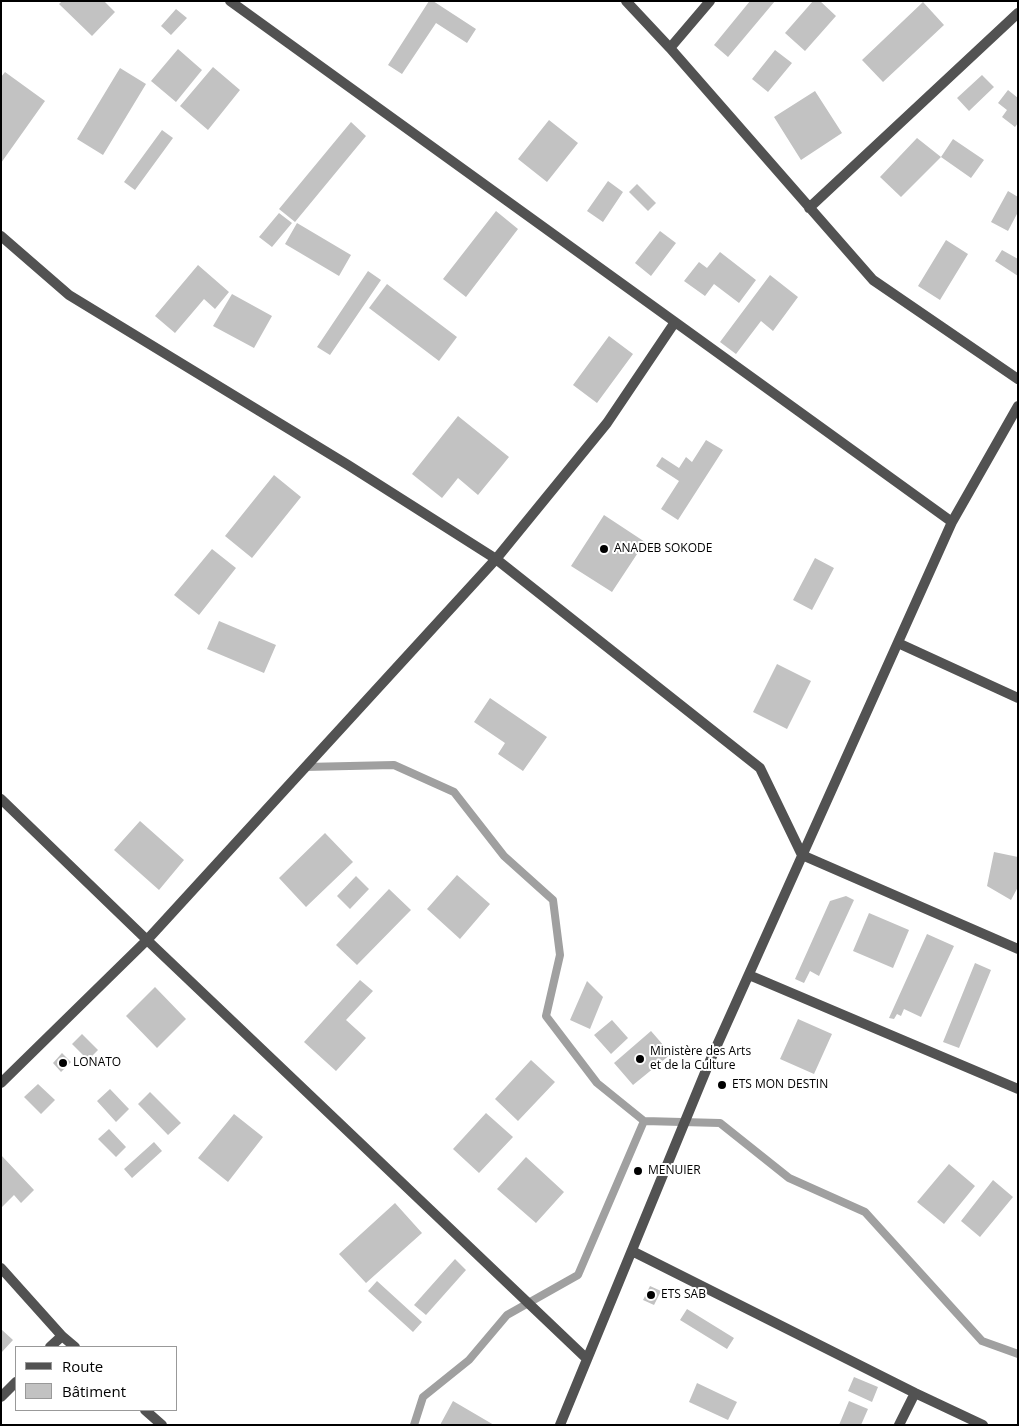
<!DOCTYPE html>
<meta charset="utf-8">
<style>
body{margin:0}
#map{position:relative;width:1019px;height:1426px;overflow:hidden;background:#fff;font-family:"Open Sans",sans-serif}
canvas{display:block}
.frame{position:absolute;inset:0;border:2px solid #000;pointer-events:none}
.legend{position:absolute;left:15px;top:1346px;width:162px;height:65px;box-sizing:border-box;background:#fff;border:1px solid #999;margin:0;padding:6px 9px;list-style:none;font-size:15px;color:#000}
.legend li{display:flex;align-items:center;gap:10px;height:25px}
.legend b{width:25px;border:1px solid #999}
</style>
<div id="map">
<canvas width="1019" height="1426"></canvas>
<div class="frame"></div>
<ul class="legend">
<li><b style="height:6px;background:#525252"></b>Route</li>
<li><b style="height:14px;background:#c2c2c2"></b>Bâtiment</li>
</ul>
</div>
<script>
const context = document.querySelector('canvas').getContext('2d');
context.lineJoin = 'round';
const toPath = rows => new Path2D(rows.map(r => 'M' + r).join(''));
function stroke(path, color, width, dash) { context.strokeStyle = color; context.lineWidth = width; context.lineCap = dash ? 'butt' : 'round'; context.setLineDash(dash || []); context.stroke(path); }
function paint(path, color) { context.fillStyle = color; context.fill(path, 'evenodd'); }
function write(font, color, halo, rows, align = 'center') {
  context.font = font + ' "Open Sans",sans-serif'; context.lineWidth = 4; context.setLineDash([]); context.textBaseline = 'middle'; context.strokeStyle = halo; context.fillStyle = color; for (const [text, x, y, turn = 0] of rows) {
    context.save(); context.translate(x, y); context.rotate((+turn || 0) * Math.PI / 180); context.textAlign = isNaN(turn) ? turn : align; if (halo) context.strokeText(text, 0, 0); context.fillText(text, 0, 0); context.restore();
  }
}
stroke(toPath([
 [305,767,394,765,454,792,504,856,553,900,560,955,546,1016,597,1083,644,1121],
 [414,1425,423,1397,469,1360,507,1315,578,1275,644,1121,720,1123,789,1178,865,1212,982,1341,1018,1354]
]), '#a0a0a0', 8);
paint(toPath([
 [62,1,104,1,115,12,92,36,59,4],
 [429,1,433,1,476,29,467,43,436,23,402,74,388,65],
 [750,1,775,1,728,57,714,45],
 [813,1,820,1,836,16,805,51,785,33],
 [923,2,944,25,883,82,862,60],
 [176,9,187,18,171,35,161,26],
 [178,49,202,70,176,102,151,81],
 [775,50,792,63,768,92,752,79],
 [213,67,240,90,208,130,180,106],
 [120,68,146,84,103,155,77,139],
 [5,72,45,101,1,163,1,77],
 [982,75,994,87,969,111,957,98],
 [1008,90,1018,98,1018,123,1015,127,1002,117,1007,110,998,103],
 [815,91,842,133,801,160,774,117],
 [549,120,578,143,547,182,518,159],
 [351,122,366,136,295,222,279,209],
 [162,130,173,138,135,190,124,182],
 [917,138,941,157,901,197,880,177],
 [953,139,984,160,971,178,941,157],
 [608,181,623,192,603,222,587,211],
 [637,184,656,203,648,211,629,192],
 [1008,191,1018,197,1018,212,1008,231,991,222],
 [496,211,518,229,466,297,443,279],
 [279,213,292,223,272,247,259,237],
 [297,223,351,255,339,276,285,244],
 [660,231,676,243,651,276,635,263],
 [946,240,968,254,940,300,918,286],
 [1002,250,1018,259,1018,276,995,261],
 [720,252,756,280,739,303,714,284,705,296,684,281,699,262,707,268],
 [198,265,229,292,215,309,204,299,175,333,155,316],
 [368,271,381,280,330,355,317,347],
 [770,275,798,297,773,331,761,321,736,354,720,342],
 [387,284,457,337,439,361,369,308],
 [232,294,272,316,254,348,213,326],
 [609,336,633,354,597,403,573,385],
 [458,416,509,457,478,495,458,478,442,498,412,474],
 [706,440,723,450,678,520,661,509,679,481,656,466,662,457,679,468,686,457,692,462],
 [274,475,301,497,252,558,225,536],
 [604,515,645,542,612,592,571,566],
 [212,549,236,568,199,615,174,595],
 [815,558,834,568,812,610,793,600],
 [219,621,276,645,264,673,207,649],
 [777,664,811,681,787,729,753,712],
 [490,698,547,737,523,771,498,754,505,743,474,722],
 [140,821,184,860,159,890,114,850],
 [325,833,353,862,306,907,279,878],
 [994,852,1018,857,1018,887,1011,900,987,886],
 [457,875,490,904,460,939,427,909],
 [356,876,369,889,350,909,337,896],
 [389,889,411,910,357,965,336,945],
 [846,896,854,900,819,976,810,971,804,983,795,979,830,901],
 [869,913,909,930,893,968,853,951],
 [927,934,954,946,921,1017,904,1009,901,1016,897,1014,894,1019,889,1018],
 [975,963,991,970,959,1048,943,1042],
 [360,980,373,991,346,1020,366,1038,336,1071,304,1042],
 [587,981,603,997,590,1029,570,1020],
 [155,987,186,1019,157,1048,126,1016],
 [798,1019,832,1034,814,1074,780,1059],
 [612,1020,628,1038,611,1054,594,1035],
 [651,1031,671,1054,633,1085,614,1063],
 [82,1034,98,1050,88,1060,72,1044],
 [62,1053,71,1062,61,1072,53,1063],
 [531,1060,555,1082,518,1121,495,1099],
 [38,1084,55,1100,41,1114,24,1097],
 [110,1089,129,1109,116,1122,97,1101],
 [150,1092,181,1123,168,1135,138,1104],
 [486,1113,513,1137,479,1173,453,1149],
 [234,1114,263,1137,228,1182,198,1158],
 [109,1129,126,1147,116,1157,98,1139],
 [154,1142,162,1151,132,1178,124,1169],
 [1,1155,34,1190,21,1203,14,1195,1,1208],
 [526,1157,564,1192,536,1223,497,1189],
 [949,1164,975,1186,944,1224,917,1202],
 [993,1180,1013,1197,980,1237,961,1221],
 [395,1203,422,1233,366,1283,339,1254],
 [455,1259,466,1270,426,1315,414,1305],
 [377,1281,422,1322,413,1332,368,1291],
 [650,1286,661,1291,654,1305,643,1300],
 [687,1309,734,1338,727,1349,680,1320],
 [1,1329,13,1340,1,1353],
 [854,1377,878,1387,872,1402,848,1391],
 [697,1383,737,1402,728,1420,689,1402],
 [453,1401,494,1425,440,1425],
 [849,1401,868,1409,861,1425,839,1425]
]), '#c2c2c2');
stroke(toPath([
 [230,1,675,322],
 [626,1,670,48,873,280,1018,379],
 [670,48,710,1],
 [809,208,1018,13],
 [1,236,69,295,348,465,496,559,760,768,802,855,1018,949],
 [898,643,1018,698],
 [1,799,147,940,587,1359],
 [749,975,1018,1089],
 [1,1083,147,940,496,559,607,423,675,322,952,522],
 [632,1251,915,1393,983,1425],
 [1,1268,62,1336,75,1347],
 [50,1347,62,1336],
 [1,1397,16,1382],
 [145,1410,162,1425],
 [560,1425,709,1063,952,522,1018,406],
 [899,1425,915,1393]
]), '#525252', 10);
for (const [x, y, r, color] of [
 [604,549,5,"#000"],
 [640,1059,5,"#000"],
 [63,1063,5,"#000"],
 [722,1085,5,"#000"],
 [638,1171,5,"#000"],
 [651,1295,5,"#000"]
]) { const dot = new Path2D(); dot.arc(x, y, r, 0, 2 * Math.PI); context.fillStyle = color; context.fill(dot); stroke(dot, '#fff', 2); }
write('12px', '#000', '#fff', [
 ["ANADEB SOKODE",614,549],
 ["Ministère des Arts",650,1052],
 ["et de la Culture",650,1066],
 ["LONATO",73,1063],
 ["ETS MON DESTIN",732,1085],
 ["MENUIER",648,1171],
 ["ETS SAB",661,1295]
], 'left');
</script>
